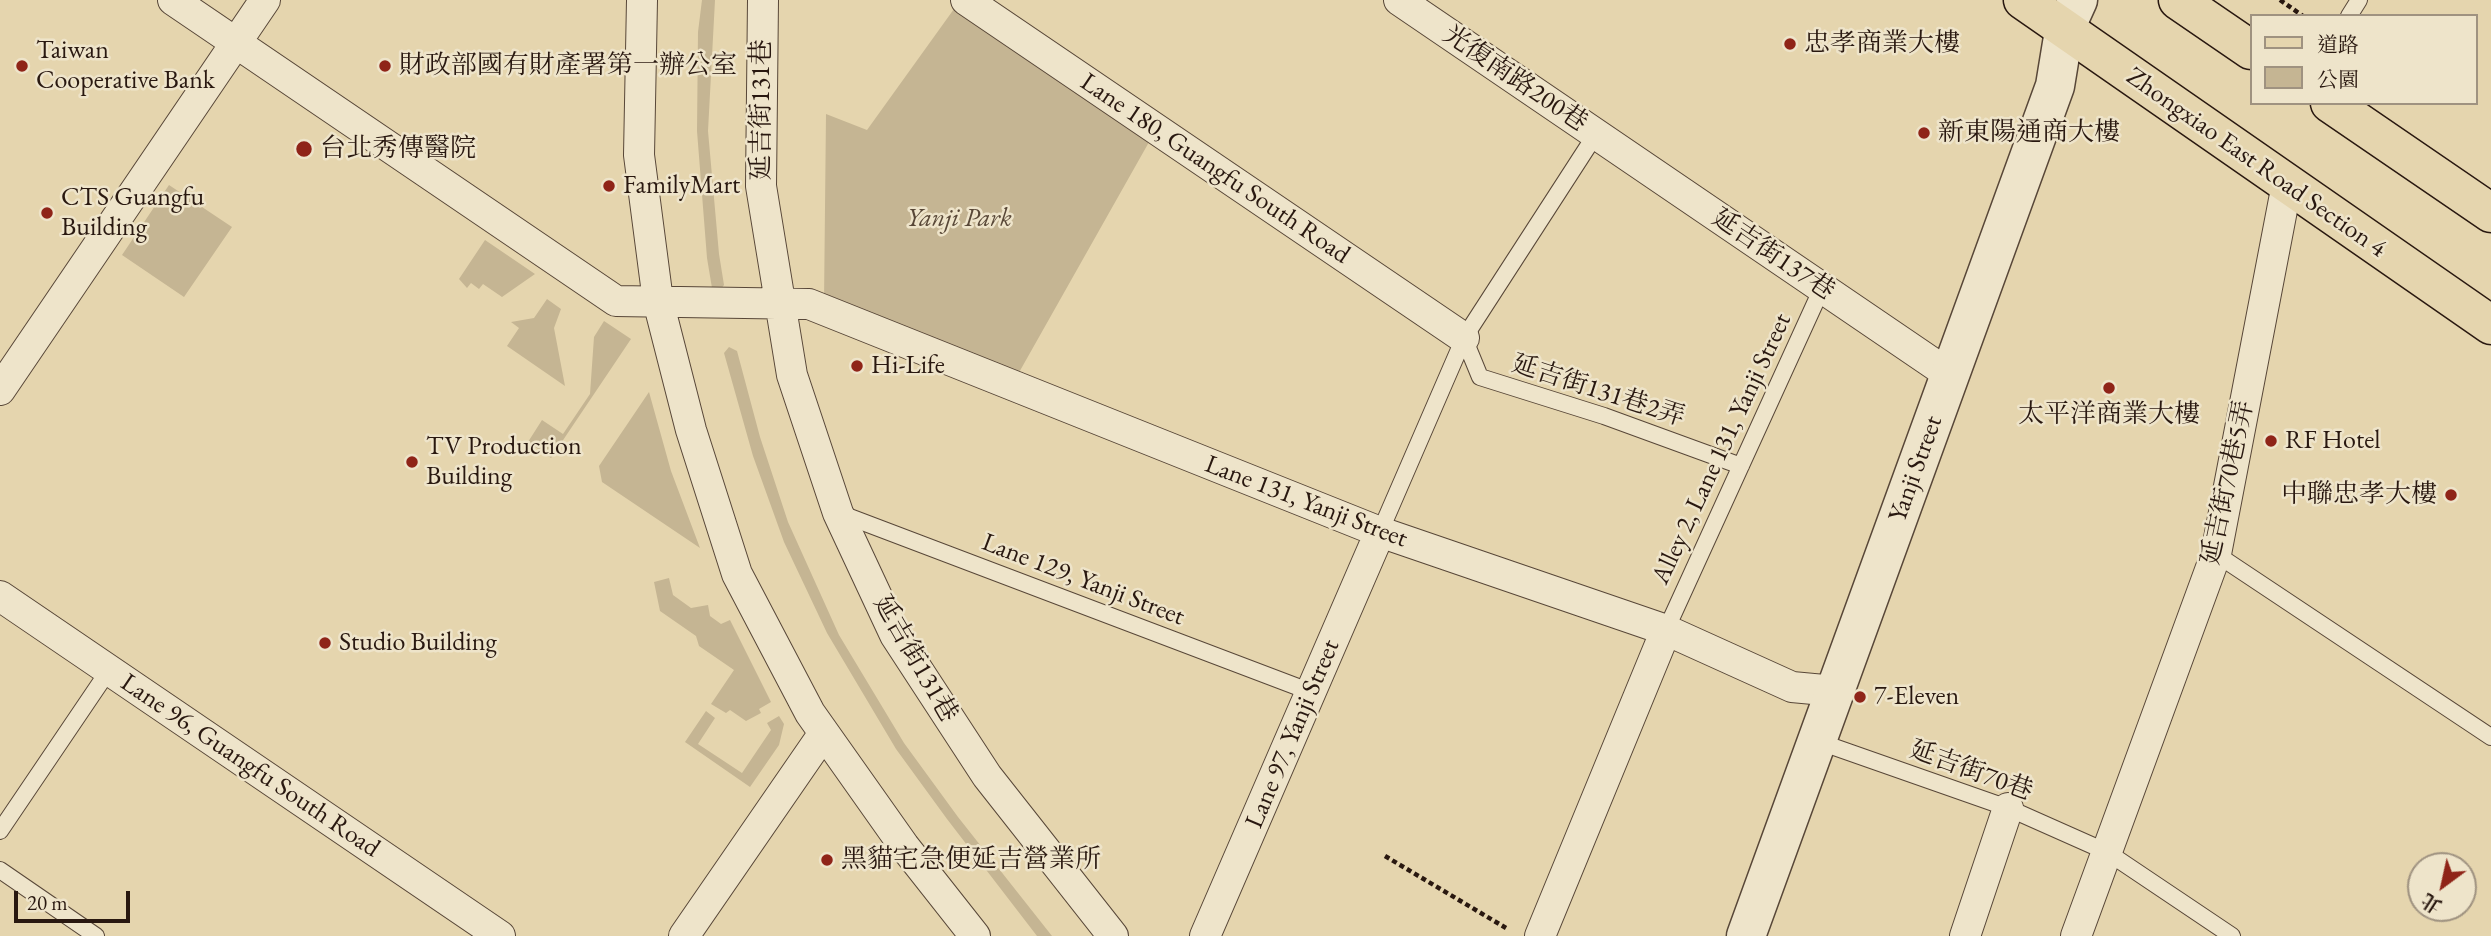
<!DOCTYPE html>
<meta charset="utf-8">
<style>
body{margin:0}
#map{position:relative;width:2491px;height:936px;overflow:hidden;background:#e5d5ae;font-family:"EB Garamond","Noto Serif TC",serif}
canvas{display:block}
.legend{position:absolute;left:2250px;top:14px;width:228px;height:91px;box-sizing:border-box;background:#eee4ca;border:2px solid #9f9280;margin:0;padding:9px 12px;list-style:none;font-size:21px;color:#291810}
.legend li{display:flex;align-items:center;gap:14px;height:35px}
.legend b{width:35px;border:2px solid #9f9280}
.north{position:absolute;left:2407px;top:852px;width:70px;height:70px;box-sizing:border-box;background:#eee4ca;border:2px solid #9f9280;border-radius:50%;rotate:213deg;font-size:19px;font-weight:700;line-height:28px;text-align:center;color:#291810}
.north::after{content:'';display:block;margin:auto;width:24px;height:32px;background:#8f2418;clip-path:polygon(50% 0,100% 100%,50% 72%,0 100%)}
.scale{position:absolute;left:14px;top:891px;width:116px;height:32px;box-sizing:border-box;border:4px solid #291810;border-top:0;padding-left:9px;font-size:21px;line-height:24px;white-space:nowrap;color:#291810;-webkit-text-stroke:5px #eee4ca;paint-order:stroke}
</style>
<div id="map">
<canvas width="2491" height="936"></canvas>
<ul class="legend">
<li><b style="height:9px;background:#e5d5ae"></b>道路</li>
<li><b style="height:19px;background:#c5b593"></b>公園</li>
</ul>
<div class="north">北</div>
<div class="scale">20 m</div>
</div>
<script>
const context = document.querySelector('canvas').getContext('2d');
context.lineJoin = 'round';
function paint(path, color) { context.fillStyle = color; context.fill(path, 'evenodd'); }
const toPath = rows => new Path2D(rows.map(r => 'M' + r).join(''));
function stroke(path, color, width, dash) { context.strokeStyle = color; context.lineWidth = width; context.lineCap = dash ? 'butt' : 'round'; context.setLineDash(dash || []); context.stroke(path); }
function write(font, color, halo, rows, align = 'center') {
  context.font = font + ' "EB Garamond","Noto Serif TC",serif'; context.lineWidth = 5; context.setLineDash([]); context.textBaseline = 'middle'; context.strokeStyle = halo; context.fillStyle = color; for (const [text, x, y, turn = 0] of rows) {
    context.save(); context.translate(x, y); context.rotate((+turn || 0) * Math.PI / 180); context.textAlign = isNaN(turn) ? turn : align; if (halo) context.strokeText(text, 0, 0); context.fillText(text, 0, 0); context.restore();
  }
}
paint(toPath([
 [702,0,715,0,708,131,719,254,724,285,720,290,712,288,707,258,697,131,698,32],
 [959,2,1153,135,1017,376,824,302,826,114,867,130],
 [169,185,232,227,184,297,122,255],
 [485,240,535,274,502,297,483,284,479,289,471,283,467,288,459,279],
 [547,299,561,309,554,328,565,386,507,346,519,328,511,322,534,318],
 [604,321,631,339,551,458,528,442,542,420,563,434,590,394,594,337],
 [729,347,737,351,760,437,788,522,839,635,904,743,958,817,1052,936,1037,936,947,819,896,749,827,633,784,542,753,456,724,353],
 [649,392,671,471,700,548,602,482,599,466],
 [669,578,673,595,691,608,708,605,710,616,721,624,730,620,771,702,759,709,761,713,746,721,730,710,726,713,711,704,734,670,699,646,696,636,660,611,654,582],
 [706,711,715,718,698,744,742,773,771,730,767,723,779,716,784,724,779,745,750,787,685,742]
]), '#c5b593');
const service = toPath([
 [2349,16,2359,0],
 [1464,338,1480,377,1604,416,1741,466],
 [839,513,1311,692],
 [1380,532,1464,338,1596,134],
 [2216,554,2491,737],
 [1666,630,1822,288],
 [1817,741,2008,808,2107,852,2232,936],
 [0,831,109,670],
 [0,870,96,936]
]);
const minor = toPath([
 [173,0,616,301,809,304,1380,532,1666,630,1792,687,1835,691],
 [642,0,639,155,658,301,691,430,737,574,810,713,904,846,975,936],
 [763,0,761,186,792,375,838,513,895,635,987,776,1113,936],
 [966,0,1464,338],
 [1399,0,1950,375],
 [0,390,265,0],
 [0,596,500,936],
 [684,936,824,733],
 [1205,936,1380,532],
 [1540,936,1666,630],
 [1965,936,2008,808],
 [2076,936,2216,554,2287,184]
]);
const tertiary = toPath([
 [1746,936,2055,86,2064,31,2078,0]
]);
const primary = toPath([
 [2023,0,2491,325],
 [2178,0,2251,50],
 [2330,103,2491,213]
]);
stroke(service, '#584738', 18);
stroke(minor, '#584738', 32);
stroke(tertiary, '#584738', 41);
stroke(primary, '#291810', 41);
stroke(toPath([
 [2280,0,2303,16],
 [1385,856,1506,928]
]), '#291810', 4.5, [5, 3.5]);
stroke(service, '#eee4ca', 16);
stroke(minor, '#eee4ca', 30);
stroke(tertiary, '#eee4ca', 38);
stroke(primary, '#e5d5ae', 38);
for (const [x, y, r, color] of [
 [1790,44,7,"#8f2418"],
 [22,66,7,"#8f2418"],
 [385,66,7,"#8f2418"],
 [1924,133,7,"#8f2418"],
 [304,149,9,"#8f2418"],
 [609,186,7,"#8f2418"],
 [47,213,7,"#8f2418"],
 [857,366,7,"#8f2418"],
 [2109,388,7,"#8f2418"],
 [2271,441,7,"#8f2418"],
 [412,462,7,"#8f2418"],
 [2451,495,7,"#8f2418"],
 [325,643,7,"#8f2418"],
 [1860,697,7,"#8f2418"],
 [827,860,7,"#8f2418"]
]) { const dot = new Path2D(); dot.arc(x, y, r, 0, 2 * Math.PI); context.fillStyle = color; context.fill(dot); stroke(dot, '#eee4ca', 2.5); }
write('26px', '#291810', '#eee4ca', [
 ["忠孝商業大樓",1804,44],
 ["Taiwan",36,51],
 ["Cooperative Bank",36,81],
 ["財政部國有財產署第一辦公室",399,66],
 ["新東陽通商大樓",1938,133],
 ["台北秀傳醫院",320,149],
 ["FamilyMart",623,186],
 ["CTS Guangfu",61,198],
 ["Building",61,228],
 ["Hi-Life",871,366],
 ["太平洋商業大樓",2109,415,"center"],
 ["RF Hotel",2285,441],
 ["TV Production",426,447],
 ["Building",426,477],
 ["中聯忠孝大樓",2437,495,"right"],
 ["Studio Building",339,643],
 ["7-Eleven",1874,697],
 ["黑貓宅急便延吉營業所",841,860]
], 'left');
write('26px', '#291810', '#eee4ca', [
 ["光復南路200巷",1515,79,34],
 ["延吉街131巷",762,110,-90],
 ["Zhongxiao East Road Section 4",2256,163,35],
 ["Lane 180, Guangfu South Road",1215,169,34],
 ["延吉街137巷",1773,255,34],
 ["延吉街131巷2弄",1598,391,18],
 ["Alley 2, Lane 131, Yanji Street",1722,449,-65],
 ["Yanji Street",1916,469,-70],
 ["延吉街70巷5弄",2228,483,-78],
 ["Lane 131, Yanji Street",1306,502,21],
 ["Lane 129, Yanji Street",1083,580,21],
 ["延吉街131巷",915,659,60],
 ["Lane 97, Yanji Street",1293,734,-67],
 ["Lane 96, Guangfu South Road",250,766,34],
 ["延吉街70巷",1971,771,20]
]);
write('italic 26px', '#584737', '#eee4ca', [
 ["Yanji Park",959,219]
]);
</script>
